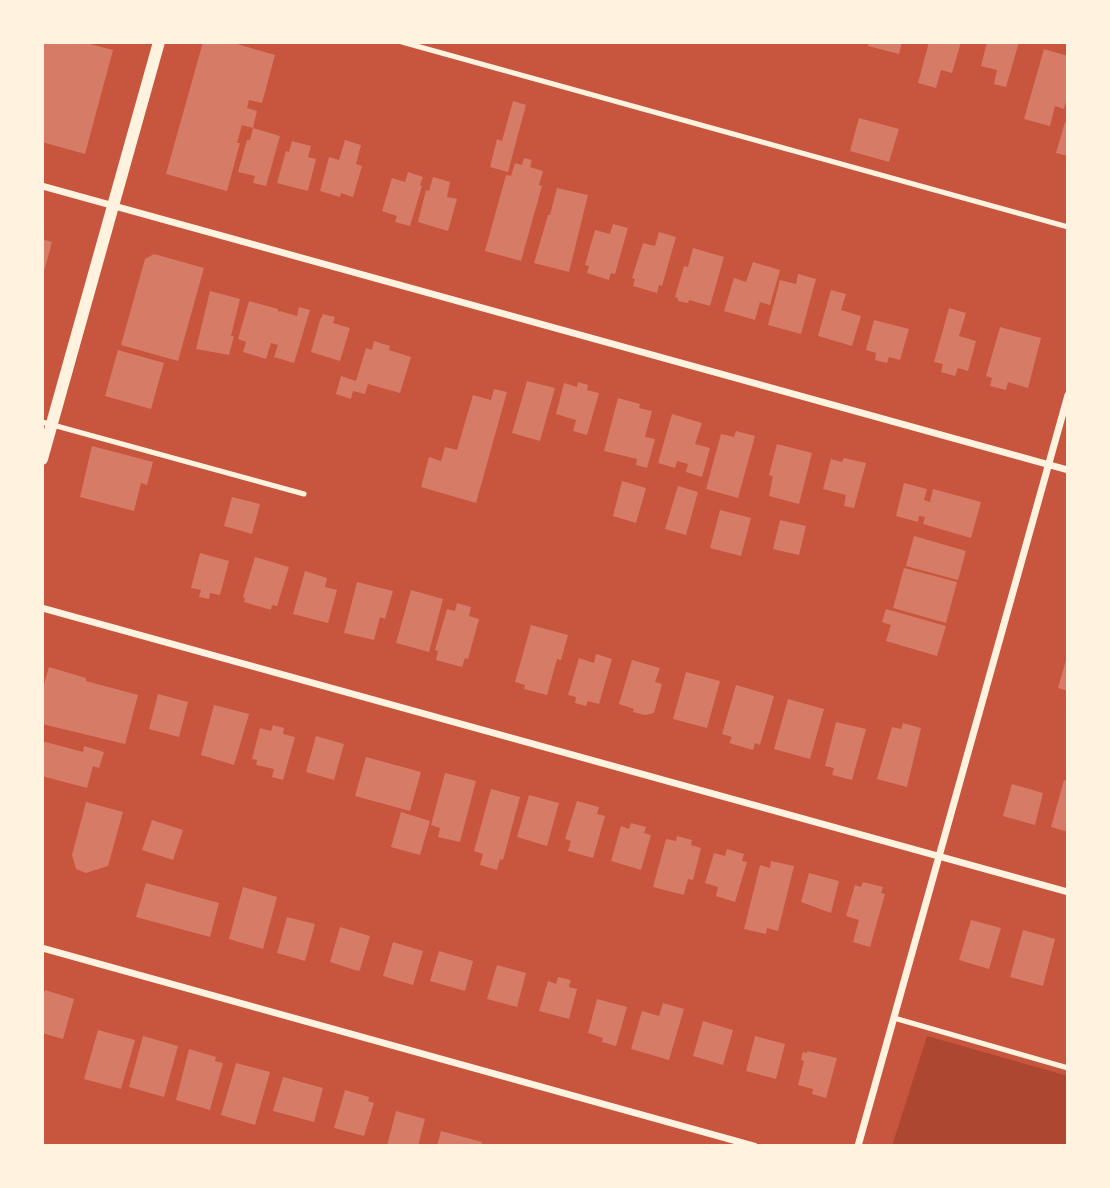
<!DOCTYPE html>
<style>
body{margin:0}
#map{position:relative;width:1110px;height:1188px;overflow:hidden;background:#c8553d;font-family:"Golos Text",sans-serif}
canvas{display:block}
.frame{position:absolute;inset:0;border:44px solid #fff3e0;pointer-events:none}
</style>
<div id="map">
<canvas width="1110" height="1188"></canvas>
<div class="frame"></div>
</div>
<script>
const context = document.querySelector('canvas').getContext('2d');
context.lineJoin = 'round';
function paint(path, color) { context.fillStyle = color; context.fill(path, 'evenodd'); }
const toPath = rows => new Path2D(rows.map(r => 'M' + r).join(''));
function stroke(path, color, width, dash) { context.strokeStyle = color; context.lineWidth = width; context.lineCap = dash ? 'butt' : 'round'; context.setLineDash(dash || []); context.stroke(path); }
paint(toPath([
 [927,1036,1068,1076,1068,1146,892,1146]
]), '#ae4732');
paint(toPath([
 [42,42,82,42,113,50,85,154,42,142],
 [203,42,230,42,275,55,262,103,249,100,247,108,257,111,253,128,242,125,237,143,240,143,227,191,166,174],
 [869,42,902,42,899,54,868,46],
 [929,42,961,42,952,73,941,70,936,88,918,83],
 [987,42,1019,42,1006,87,994,84,997,70,981,66],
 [1044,49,1068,56,1068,95,1064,109,1055,106,1050,126,1024,119],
 [513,101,526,105,508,172,490,167,497,139,502,141],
 [859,118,899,129,889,162,850,151],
 [1065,122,1068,123,1068,156,1056,153],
 [253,128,280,136,266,186,253,183,255,176,238,172,247,140,250,140],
 [345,140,361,145,356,164,362,166,353,197,341,193,340,197,320,191,329,157,339,160],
 [292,141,311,146,308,157,316,159,308,191,277,183,286,151,289,152],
 [524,158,532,160,530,167,543,171,539,185,542,186,521,261,485,251,506,175,511,176,515,163,522,165],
 [408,172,423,177,420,185,422,186,410,226,395,222,397,216,382,211,392,178,405,182],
 [433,177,450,182,447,197,457,199,448,231,418,222,426,190,429,191],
 [557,188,588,195,569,272,534,263,548,215,550,215],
 [613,224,628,228,615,274,611,273,609,280,587,273,589,266,585,265,595,230,610,234],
 [659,232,676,237,662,286,659,285,657,293,633,286,635,279,632,278,643,243,655,246],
 [42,239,52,242,43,275,42,275],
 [693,248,724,257,710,306,689,300,688,303,678,301,678,298,675,297,684,266,688,267],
 [154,254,204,268,178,361,121,345,145,259],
 [753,262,780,270,770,305,760,302,755,320,724,311,734,278,746,282],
 [798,274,816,279,801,334,768,325,780,280,796,284],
 [831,290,846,294,841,310,861,316,852,346,818,336],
 [210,291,240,299,231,336,234,336,229,355,196,349],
 [249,301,278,309,279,313,280,311,297,316,299,307,310,310,294,363,274,357,278,345,271,343,266,359,243,352,246,342,238,339],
 [949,308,966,313,959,336,976,341,968,371,958,368,955,376,941,372,943,364,934,362],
 [323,314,335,317,333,323,350,328,340,361,311,352,320,320],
 [874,320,909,329,900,360,889,357,887,363,875,360,876,353,866,350],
 [1000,327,1041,338,1028,388,1008,382,1006,390,990,386,992,378,986,376],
 [374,341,390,346,389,350,411,357,400,393,368,384,365,394,353,391,351,399,336,394,341,376,356,381,366,348,372,350],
 [118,350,164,363,151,409,105,396],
 [527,381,555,388,540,441,512,433],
 [578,382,588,385,587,390,599,393,587,435,573,431,576,420,556,414,564,383,577,387],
 [494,389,507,392,476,503,421,487,429,457,441,461,445,447,457,450,473,395,491,400],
 [618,398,640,404,639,408,652,411,645,437,655,439,647,468,636,465,637,459,604,451],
 [672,414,702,423,695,444,710,448,702,477,686,472,688,464,677,461,675,468,658,463],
 [736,431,755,436,738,498,706,489,721,434,734,437],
 [777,444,812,453,799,504,769,496,773,476,769,475],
 [92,446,153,462,147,485,141,483,134,511,80,497],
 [844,458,866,463,854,508,844,506,846,495,823,489,831,459,842,462],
 [622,481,646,488,636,523,613,516],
 [904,483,927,489,924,500,930,502,933,489,981,502,971,538,923,524,925,517,919,516,918,522,896,516],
 [678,486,698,492,686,535,665,529],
 [232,497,260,504,252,534,224,526],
 [720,510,751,518,741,556,710,548],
 [780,520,806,526,799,555,773,549],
 [914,536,966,551,958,580,906,566],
 [200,553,229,561,220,595,210,593,209,599,199,597,201,590,191,588],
 [255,557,289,567,277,606,272,605,271,610,244,602,245,598,243,597],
 [904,568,957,582,946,623,893,608],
 [305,571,327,578,325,587,337,590,328,623,293,614],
 [357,582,393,591,385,619,380,617,374,640,344,633],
 [411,590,443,599,429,652,396,643],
 [457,603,471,607,469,616,479,619,468,659,465,658,462,667,436,660,438,651,435,650,447,609,455,611],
 [886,609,946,626,937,656,886,641,891,625,882,622],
 [531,625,568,635,561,660,557,659,547,695,524,689,525,685,515,682],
 [596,654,612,659,599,704,588,701,586,706,575,703,576,697,568,695,579,658,594,663],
 [632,660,660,668,655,682,662,684,654,713,645,715,633,712,634,709,619,704],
 [1066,660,1068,661,1068,691,1058,688],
 [49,667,86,678,86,681,138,695,125,744,42,724,42,691],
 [686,672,720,681,707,728,673,719],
 [736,685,774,696,760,745,755,743,753,750,729,743,732,737,722,734],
 [158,694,188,702,179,737,149,729],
 [788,699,824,709,810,759,774,749],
 [214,705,249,714,234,765,201,755],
 [836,722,866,729,852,780,832,775,834,768,825,766],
 [903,723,921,728,907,787,877,779,892,727,901,729],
 [273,725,284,728,283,734,295,737,283,780,272,777,274,769,256,765,257,760,252,759,260,728,271,731],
 [316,736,344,744,334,780,306,772],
 [42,741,83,752,84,746,104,752,99,768,93,766,87,788,42,776],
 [366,757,421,772,410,811,355,796],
 [445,773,476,781,460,842,438,837,440,828,431,825],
 [1064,780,1068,782,1068,832,1051,827],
 [1012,784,1043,793,1035,825,1003,816],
 [491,789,520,797,503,860,500,859,497,870,480,865,483,854,474,851],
 [529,795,559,803,547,846,517,837],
 [577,801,599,807,597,814,605,816,593,858,568,851,571,841,565,839],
 [86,802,123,812,108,866,86,873,76,869,72,855],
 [401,812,430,821,420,855,391,847],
 [152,820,183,830,173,860,142,850],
 [631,823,646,827,644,833,651,835,641,870,611,861,621,826,629,829],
 [677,836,692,840,691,845,701,848,693,880,688,879,684,895,653,887,666,839,676,841],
 [727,849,744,854,742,861,747,862,735,902,716,896,718,887,705,883,714,853,725,856],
 [771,861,794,866,778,931,767,928,766,934,744,929,760,865,770,868],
 [809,873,839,881,831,913,801,902],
 [863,882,883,887,881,893,885,894,870,947,853,942,859,920,846,916,855,885,861,887],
 [146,883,219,903,210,937,136,917],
 [243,887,277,897,263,949,229,939],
 [287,917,315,924,305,961,277,953],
 [971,920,1001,928,989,969,959,960],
 [340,927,370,936,360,970,358,971,330,962],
 [1023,930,1055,939,1043,986,1010,977],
 [393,942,423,951,413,985,383,976],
 [439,951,473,961,465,991,430,981],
 [497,965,526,973,517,1007,487,999],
 [558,977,571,980,569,987,577,989,569,1019,539,1011,548,981,556,984],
 [45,990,74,999,63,1039,42,1033,42,1000],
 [597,999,627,1007,616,1046,602,1042,603,1038,588,1033],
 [663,1003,684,1009,669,1060,631,1049,642,1011,659,1016],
 [703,1021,733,1030,723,1065,693,1056],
 [98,1030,135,1040,121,1089,84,1079],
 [143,1036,178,1046,164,1097,129,1087],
 [755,1036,785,1044,776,1079,746,1071],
 [189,1049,216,1057,215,1061,223,1063,210,1110,176,1100],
 [807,1051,837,1058,826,1098,812,1094,813,1089,798,1085,804,1061,801,1060,803,1052,807,1053],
 [236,1063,270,1072,255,1125,221,1115],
 [283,1077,323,1088,314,1122,273,1111],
 [345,1090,369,1097,368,1101,374,1103,364,1136,334,1128],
 [396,1111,425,1119,418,1146,387,1146],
 [441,1131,482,1142,481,1146,437,1146]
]), '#d67c66');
stroke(toPath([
 [402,42,1068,227],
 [42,422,304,494],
 [894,1018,1068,1068]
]), '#fff3e0', 5);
stroke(toPath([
 [42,186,1068,470],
 [42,608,1068,892],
 [42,948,754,1146],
 [858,1146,1068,395]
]), '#fff3e0', 7);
stroke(toPath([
 [42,459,159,42]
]), '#fff3e0', 12);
</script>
